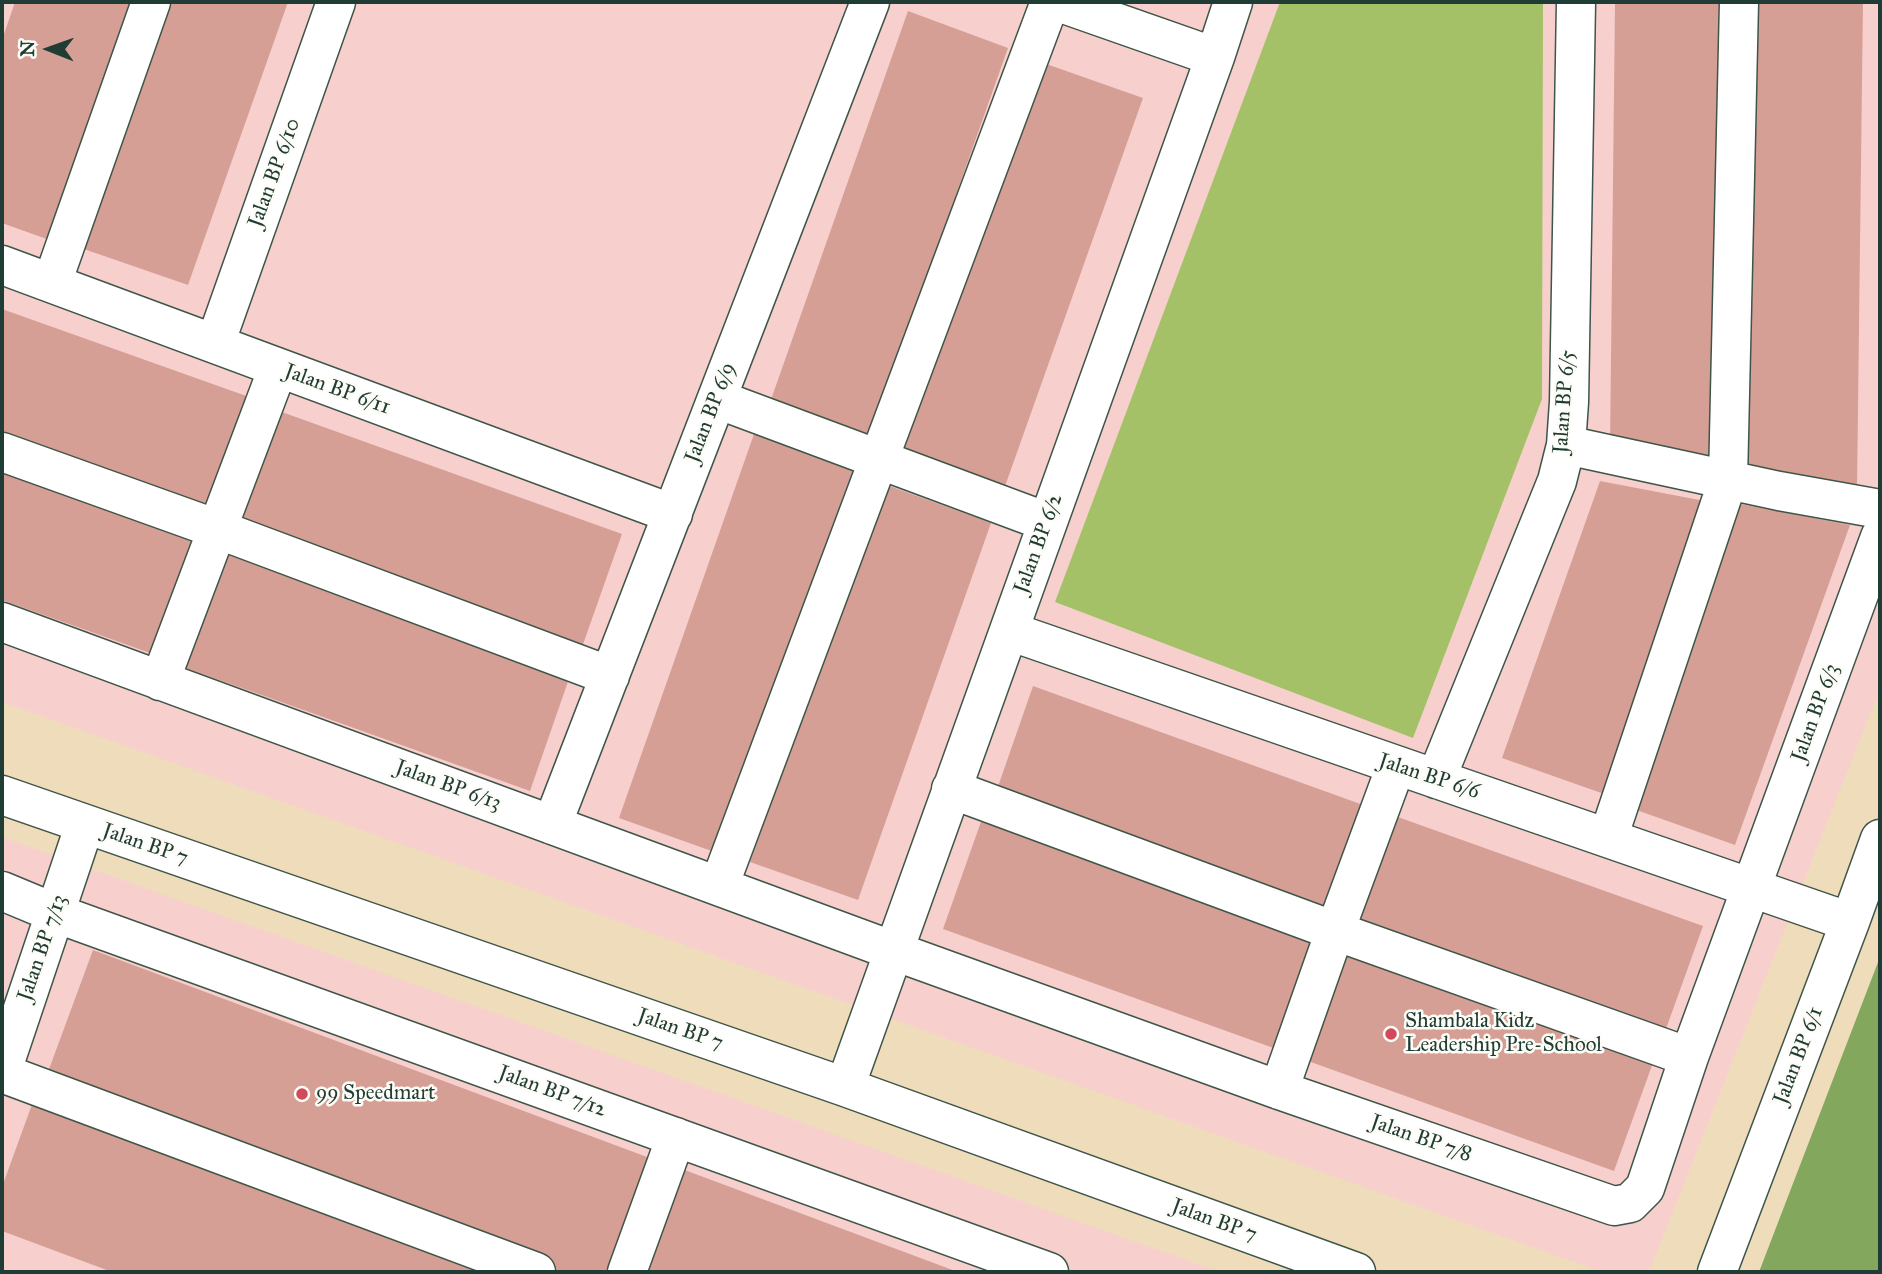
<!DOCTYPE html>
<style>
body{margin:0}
#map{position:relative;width:1882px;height:1274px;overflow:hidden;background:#efdcbb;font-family:"IM FELL Great Primer",serif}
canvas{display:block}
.frame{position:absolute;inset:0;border:4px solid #1f3d34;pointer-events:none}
.north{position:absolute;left:14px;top:14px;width:70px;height:70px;-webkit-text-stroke:5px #fdfcf7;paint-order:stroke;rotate:271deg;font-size:19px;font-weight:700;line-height:28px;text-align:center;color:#1f3d34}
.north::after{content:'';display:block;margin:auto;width:24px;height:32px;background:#1f3d34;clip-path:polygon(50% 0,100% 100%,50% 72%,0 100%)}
</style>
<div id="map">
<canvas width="1882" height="1274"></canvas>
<div class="frame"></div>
<div class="north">N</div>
</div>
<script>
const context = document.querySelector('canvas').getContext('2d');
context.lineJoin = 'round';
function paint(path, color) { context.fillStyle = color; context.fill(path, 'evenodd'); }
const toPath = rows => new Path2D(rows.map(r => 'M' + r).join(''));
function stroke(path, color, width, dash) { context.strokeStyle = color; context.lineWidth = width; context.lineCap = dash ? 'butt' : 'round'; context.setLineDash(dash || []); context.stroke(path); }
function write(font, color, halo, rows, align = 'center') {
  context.font = font + ' "IM FELL Great Primer",serif'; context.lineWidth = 5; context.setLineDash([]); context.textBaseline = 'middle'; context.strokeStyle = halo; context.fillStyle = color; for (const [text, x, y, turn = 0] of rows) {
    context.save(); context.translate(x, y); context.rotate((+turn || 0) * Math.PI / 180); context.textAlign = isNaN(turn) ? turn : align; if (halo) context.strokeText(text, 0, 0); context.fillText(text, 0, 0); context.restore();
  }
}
paint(toPath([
 [2,2,1880,2,1880,689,1649,1272,1602,1272,2,702],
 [2,837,1220,1272,2,1272]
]), '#f7d0ce');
paint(toPath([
 [1280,2,1543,2,1542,399,1413,738,1055,602]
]), '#a4c168');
paint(toPath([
 [1880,957,1880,1272,1759,1272]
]), '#83a75c');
paint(toPath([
 [15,2,140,2,55,242,2,223,2,40],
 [165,2,288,2,188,285,78,247],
 [1615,2,1724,2,1718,467,1610,446],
 [1751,2,1863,2,1857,490,1745,464],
 [908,11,1008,48,868,443,768,408],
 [1035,60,1143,98,1004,489,897,450],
 [2,309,252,398,209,518,2,444],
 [279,411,622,534,581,650,237,526],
 [754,434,856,471,720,854,619,818],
 [2,462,204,535,161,657,2,600],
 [1600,481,1710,502,1607,795,1502,758],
 [884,484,991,523,858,900,750,862],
 [1735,503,1850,525,1735,845,1628,807],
 [229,547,572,670,530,791,186,668],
 [1033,686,1366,806,1326,917,994,798],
 [983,816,1320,937,1279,1050,943,929],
 [1395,816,1703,926,1662,1040,1355,929],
 [1349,947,1655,1057,1614,1171,1308,1061],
 [93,950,655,1160,613,1272,557,1272,45,1080],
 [35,1096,503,1272,112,1272,2,1231,2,1187],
 [682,1169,958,1272,644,1272]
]), '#d69f96');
const minor = toPath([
 [1058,2,1215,57],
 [2,265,673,514],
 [52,283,151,2],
 [215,344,336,2],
 [717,399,1047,522],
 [1566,445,1779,491,1880,509],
 [2,452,217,529,610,676],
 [2,622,894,951,1279,1090,1614,1206,1630,1203,1645,1188,1689,1057,1880,537],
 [1009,631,1850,922],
 [160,681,278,368],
 [1436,779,1557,481,1566,445,1569,402,1576,2],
 [951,789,1335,931,1689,1057],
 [2,795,845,1087,1356,1272],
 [552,825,870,2],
 [1608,838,1728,480,1739,2],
 [719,886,1050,2],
 [2,891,55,913,1049,1272],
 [2,1071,85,824],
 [2,1073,536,1272],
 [845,1087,1215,57,1233,2],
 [1279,1090,1335,931,1396,766],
 [627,1272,676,1137],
 [1717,1272,1850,922,1880,839]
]);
stroke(minor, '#3e5548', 41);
stroke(minor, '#fff', 38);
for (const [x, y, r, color] of [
 [1391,1034,7,"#d1495b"],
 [302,1094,7,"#d1495b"]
]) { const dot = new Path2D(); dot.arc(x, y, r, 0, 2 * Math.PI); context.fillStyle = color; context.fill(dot); stroke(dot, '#fdfcf7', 2.5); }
write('21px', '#1f3d34', '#fdfcf7', [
 ["Jalan BP 6/10",275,173,-70],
 ["Jalan BP 6/11",337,390,20],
 ["Jalan BP 6/5",1565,402,-86],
 ["Jalan BP 6/9",711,413,-69],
 ["Jalan BP 6/2",1039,544,-70],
 ["Jalan BP 6/3",1816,713,-70],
 ["Jalan BP 6/6",1429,777,18],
 ["Jalan BP 6/13",448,786,20],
 ["Jalan BP 7",145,845,19],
 ["Jalan BP 7/13",43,948,-71],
 ["Jalan BP 7",680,1030,19],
 ["Jalan BP 6/1",1799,1056,-69],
 ["Jalan BP 7/12",552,1092,20],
 ["Jalan BP 7/8",1421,1139,19],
 ["Jalan BP 7",1214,1221,20]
]);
write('21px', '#1f3d34', '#fdfcf7', [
 ["Shambala Kidz",1405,1022],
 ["Leadership Pre-School",1405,1046],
 ["99 Speedmart",316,1094]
], 'left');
</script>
